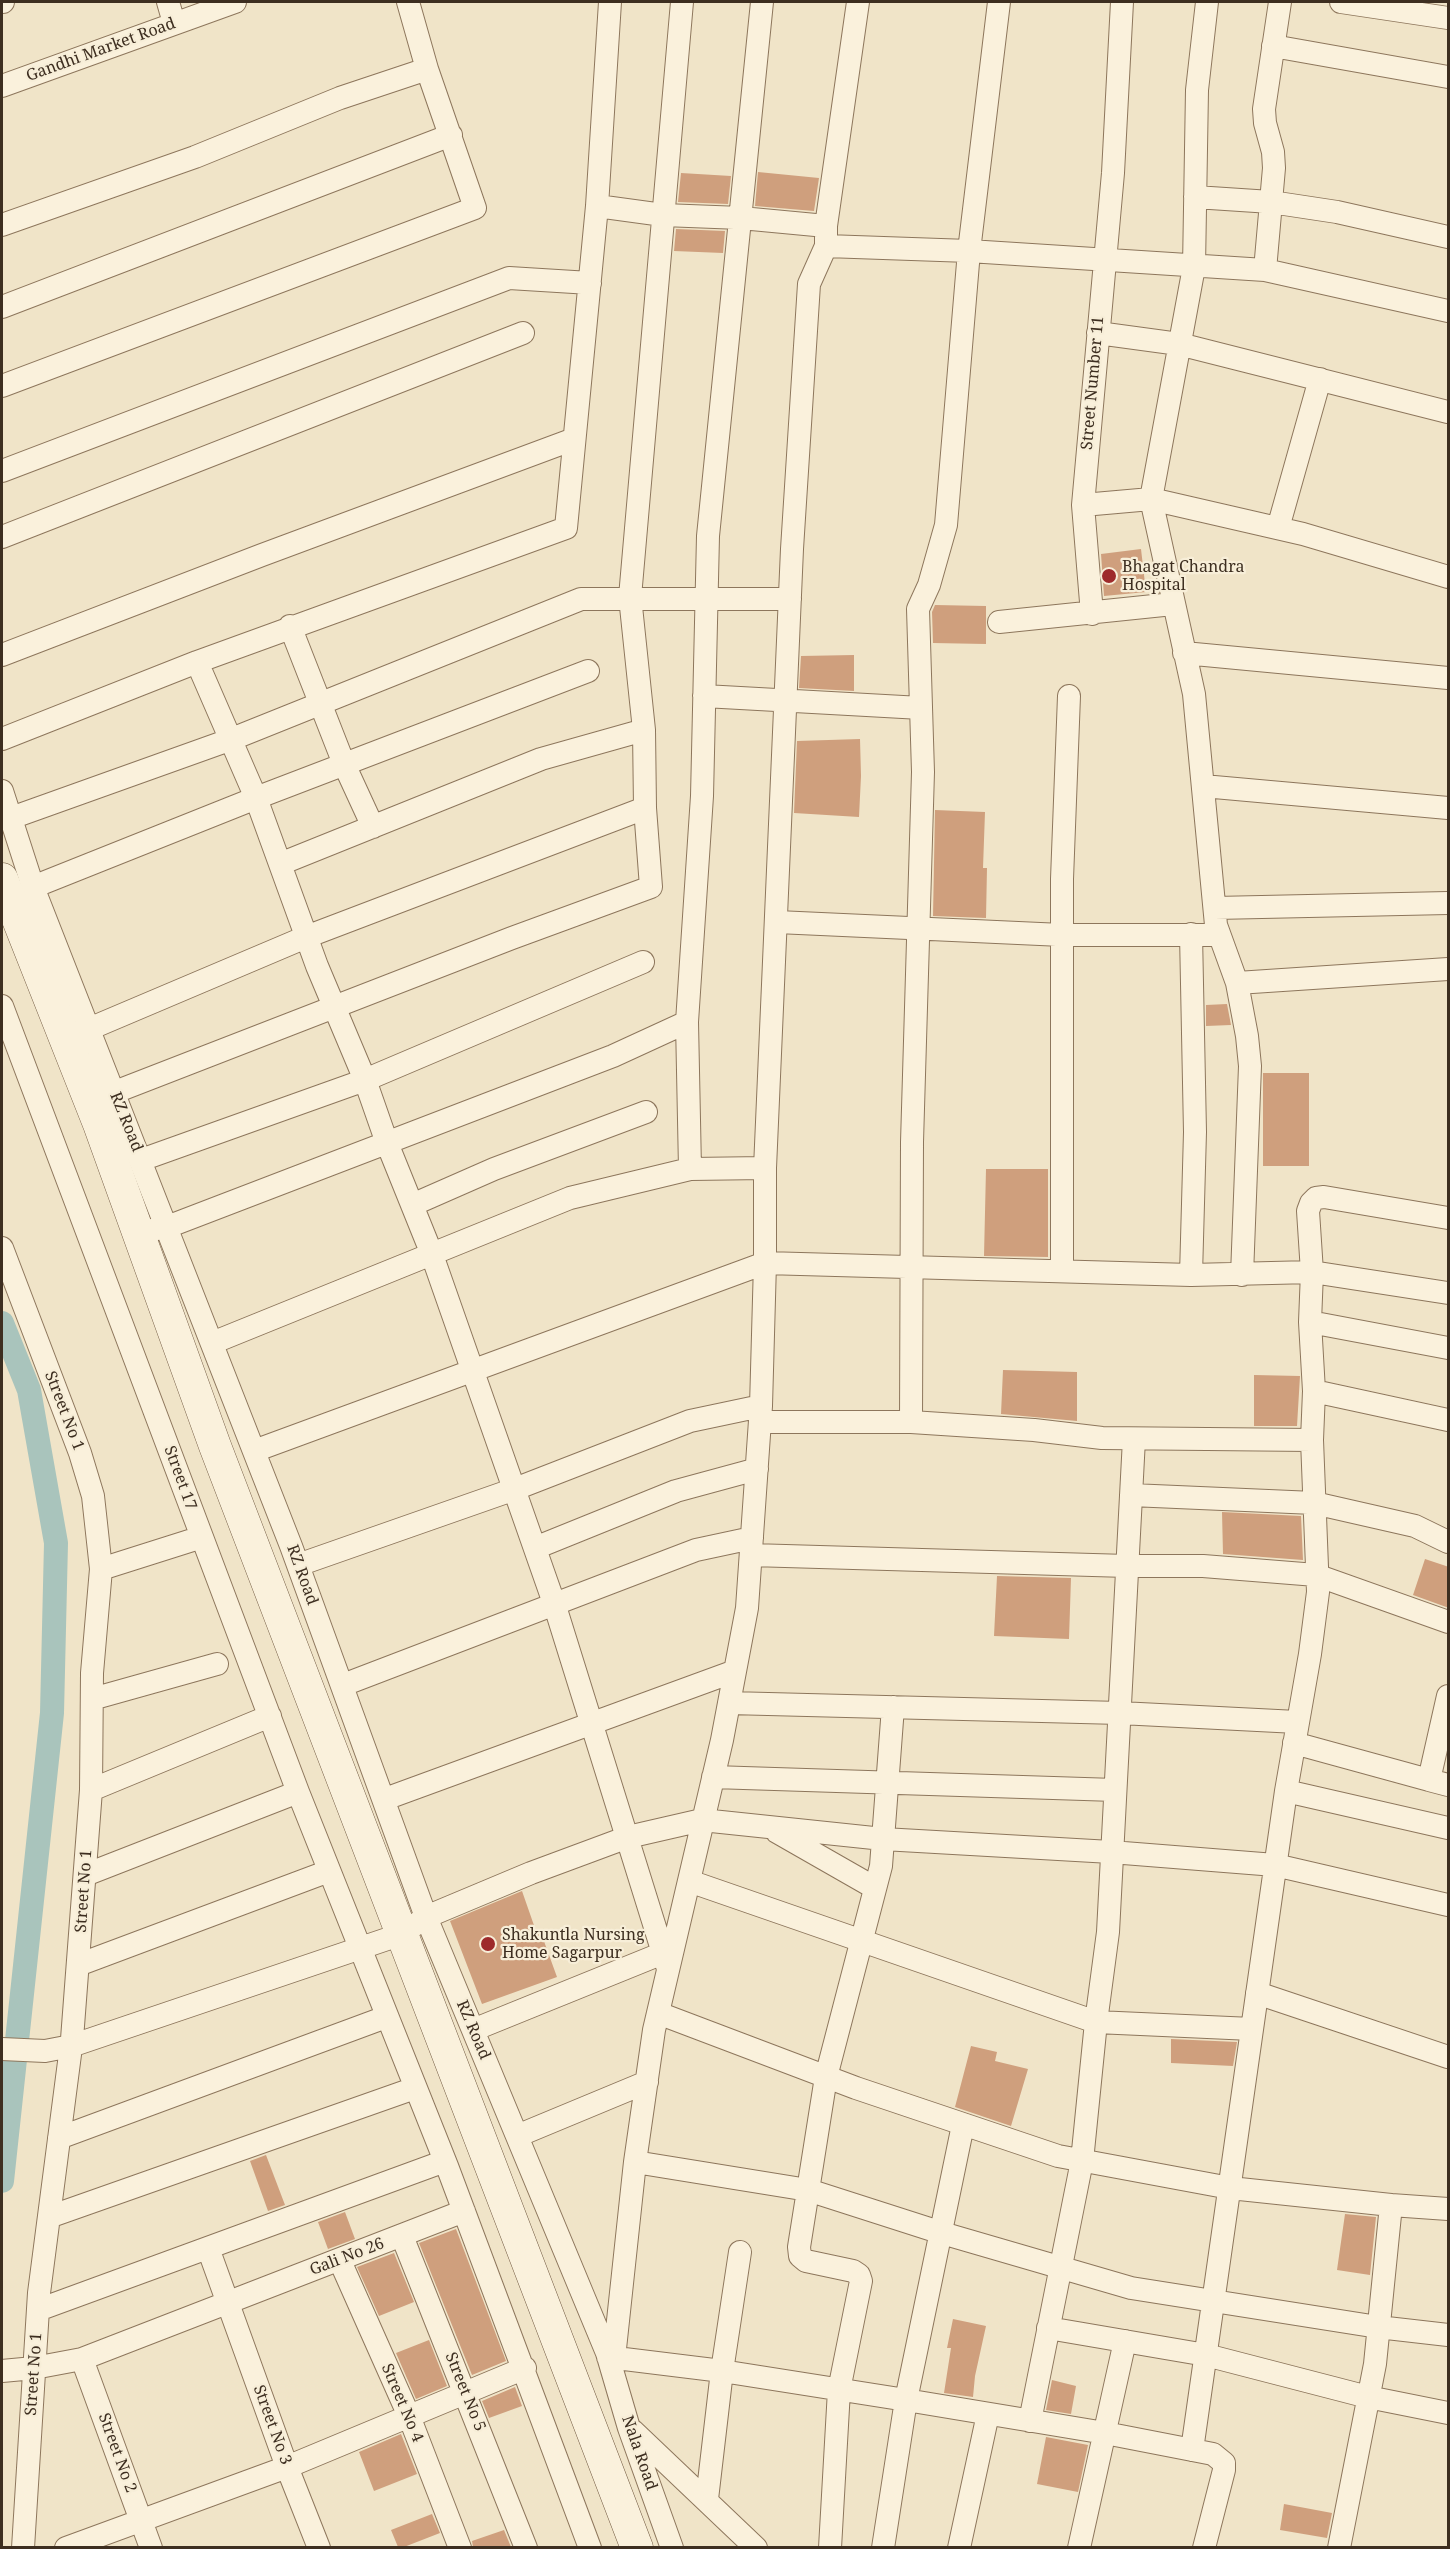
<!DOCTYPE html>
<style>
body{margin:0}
#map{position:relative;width:1450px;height:2549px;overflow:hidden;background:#f0e4c8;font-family:"Noto Serif",serif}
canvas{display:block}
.frame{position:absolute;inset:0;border:3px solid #3d2e20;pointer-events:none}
</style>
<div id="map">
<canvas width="1450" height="2549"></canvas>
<div class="frame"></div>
</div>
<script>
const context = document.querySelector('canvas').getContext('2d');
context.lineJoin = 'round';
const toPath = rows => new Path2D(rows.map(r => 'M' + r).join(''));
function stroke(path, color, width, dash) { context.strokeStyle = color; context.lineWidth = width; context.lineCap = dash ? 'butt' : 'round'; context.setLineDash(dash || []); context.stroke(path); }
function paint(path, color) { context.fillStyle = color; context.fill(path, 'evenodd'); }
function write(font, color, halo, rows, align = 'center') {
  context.font = font + ' "Noto Serif",serif'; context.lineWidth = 4.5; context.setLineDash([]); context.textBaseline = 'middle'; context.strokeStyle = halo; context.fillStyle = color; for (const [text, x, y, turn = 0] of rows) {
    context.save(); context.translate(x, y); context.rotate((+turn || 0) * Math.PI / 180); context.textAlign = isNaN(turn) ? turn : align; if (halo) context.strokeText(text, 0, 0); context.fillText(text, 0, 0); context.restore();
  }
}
stroke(toPath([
 [2,1323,29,1390,56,1543,52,1713,2,2181]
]), '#a9c4bc', 24);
paint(toPath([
 [758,172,819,178,814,211,755,206],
 [681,173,731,176,728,204,678,202],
 [676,229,725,231,723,253,674,251],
 [1141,549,1146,592,1104,596,1101,554],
 [935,605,986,606,986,644,933,643,932,612],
 [854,655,854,691,799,688,801,656],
 [860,739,861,776,859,817,794,813,797,741],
 [935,810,985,812,983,868,987,868,986,918,933,916],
 [1227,1004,1231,1025,1206,1026,1206,1005],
 [1263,1073,1309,1073,1309,1166,1263,1166],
 [986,1169,1048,1169,1048,1257,984,1256],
 [1003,1370,1077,1372,1077,1421,1001,1414],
 [1254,1375,1300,1376,1297,1426,1254,1426],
 [1222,1512,1301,1516,1303,1560,1223,1554],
 [1425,1559,1449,1567,1449,1608,1413,1595],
 [997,1576,1071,1578,1069,1639,994,1636],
 [522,1891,537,1934,541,1933,557,1977,482,2004,450,1921],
 [1171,2039,1237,2042,1233,2066,1171,2063],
 [971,2046,997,2052,995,2061,1028,2069,1011,2126,955,2107],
 [266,2155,285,2205,268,2211,250,2161],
 [345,2212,355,2239,328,2249,318,2222],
 [1345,2214,1376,2217,1370,2275,1337,2270],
 [456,2229,506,2361,472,2375,419,2243],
 [394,2253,414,2302,379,2316,357,2267],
 [953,2319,986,2326,975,2376,973,2397,944,2393,951,2348,947,2348],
 [429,2340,447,2386,416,2399,396,2353],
 [1052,2380,1076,2386,1071,2414,1046,2410],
 [515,2387,522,2406,489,2418,482,2401],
 [401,2434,417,2474,374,2491,359,2452],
 [1046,2437,1088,2445,1078,2492,1037,2484],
 [1284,2504,1332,2513,1327,2538,1280,2530],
 [432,2514,440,2533,404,2547,398,2547,391,2530],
 [504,2530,511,2547,473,2547,472,2541]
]), '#cf9f7d');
const street = toPath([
 [2,2,3,2],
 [168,2,174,23],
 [610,2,597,206,566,528,197,662,256,798,317,966,365,1080,387,1143,431,1252,554,1603,668,1969],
 [1207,2,1197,90,1194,267,1151,499,1194,694,1216,925,1237,983,1247,1036,1250,1066,1242,1275],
 [1280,2,1264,109,1265,123,1273,152,1274,168,1265,270,969,251,946,525,929,585,918,609,923,772,912,1142,911,1422,1034,1430,1102,1438,1312,1440],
 [1341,2,1448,18],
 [1273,46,1448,77],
 [2,86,235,2],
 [1195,197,1271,202,1337,212,1448,237],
 [597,206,663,215,741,218,826,226],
 [2,225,195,157,340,98,427,69,408,2],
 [826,246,969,251,999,2],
 [1265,270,1448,311],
 [2,307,451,135],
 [1098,333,1179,344,1448,412],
 [2,386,475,208,427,69],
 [2,471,509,278,590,283],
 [1083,505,1151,499,1303,534,1448,577],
 [1278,528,1320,379],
 [2,537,523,333],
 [1092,614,1083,505,1113,173,1122,2],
 [999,622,1173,604],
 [290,626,344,764,373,827],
 [1184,653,1448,678],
 [2,655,262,555,574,439],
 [704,696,921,708],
 [2,739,197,662],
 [1203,786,1448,808],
 [2,791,33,887,291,1546,426,1917,607,2353,629,2428,672,2548],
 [11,818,232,739,581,599,790,599],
 [280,864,541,759,644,730],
 [33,887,256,798,588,671],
 [1215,908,1448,903],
 [777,922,1062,935,1218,935],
 [1237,983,1448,969],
 [2,1006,298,1792,447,2166,590,2548],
 [89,1029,306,937,645,808],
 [115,1092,512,938,651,887,645,808,644,730,630,597,682,2],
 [141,1160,365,1080,643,962],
 [690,1169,687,1022,702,796,708,536,762,2],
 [412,1205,494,1169,646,1112],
 [1448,1218,1324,1197,1316,1198,1311,1203,1308,1211,1312,1272,1448,1293],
 [152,1230,167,1227,613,1056,687,1022],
 [2,1248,80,1453,93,1496,101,1569,92,1673,91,1790,72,2039,39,2293,23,2548],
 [1062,1270,1062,879,1069,696],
 [1191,1275,1195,1132,1191,934],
 [1310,1322,1448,1348],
 [212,1343,570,1198,690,1169,765,1168],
 [1314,1391,1448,1420],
 [760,1422,911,1422],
 [254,1451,765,1263,1191,1275,1312,1272,1310,1322,1314,1391,1312,1440,1318,1592,1310,1654,1286,1791,1192,2450],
 [1131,1495,1314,1503,1415,1526,1448,1542],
 [535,1548,676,1491,757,1469],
 [751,1555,1127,1566,1203,1566,1316,1575,1448,1622],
 [298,1565,515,1489,690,1421,761,1406],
 [101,1569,202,1537],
 [343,1685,696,1550,752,1538],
 [1448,1696,1429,1780,1448,1785],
 [92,1699,217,1664],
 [729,1703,1120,1713,1297,1722],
 [1294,1743,1429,1780],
 [713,1777,1115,1790],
 [91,1790,270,1716],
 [1286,1791,1448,1828],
 [385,1799,735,1671],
 [777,1832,875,1888],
 [85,1875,298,1792],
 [689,1881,1096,2022,1252,2029],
 [78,1965,329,1871],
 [1257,1993,1448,2057],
 [658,2013,856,2088,1058,2156,1230,2188,1391,2205,1375,2364,1339,2548],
 [473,2030,663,1953],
 [2,2049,45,2051,71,2046,402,1934,426,1917,531,1873,628,1837,702,1820,883,1839,1111,1852,1275,1865,1448,1905],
 [517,2136,647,2082],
 [59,2138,386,2017],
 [635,2162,808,2190,942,2233,1131,2288,1378,2327,1448,2335],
 [1391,2205,1448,2209],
 [49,2217,415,2088],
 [402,2236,526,2548],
 [208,2248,287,2467,319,2548],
 [340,2261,409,2416,460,2548],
 [38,2310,445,2161],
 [1048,2328,1206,2355,1368,2397,1448,2413],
 [608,2357,722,2371,906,2400,1105,2433,1213,2454,1224,2463,1224,2470,1204,2548],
 [614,2358,635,2162,654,2030,722,1740,747,1608,761,1406,765,1263,765,1168,792,549,809,284,826,246,826,226,858,2],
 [82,2359,151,2548],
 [2,2371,34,2368,82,2359,464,2211],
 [1030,2421,1082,2161,1096,2022,1108,1932,1134,1439],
 [633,2431,756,2548],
 [707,2499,722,2371,740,2252],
 [66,2548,287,2467,525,2368],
 [830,2548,839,2390,861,2281,859,2275,853,2271,806,2261,800,2256,799,2247,826,2077,881,1866,893,1707],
 [883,2548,906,2400,963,2125],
 [959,2548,988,2414],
 [1079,2548,1125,2341]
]);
const secondary = toPath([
 [2,879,99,1124,215,1446,637,2548]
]);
stroke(street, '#8d765c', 24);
stroke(secondary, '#6f573f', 33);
stroke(street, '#faf1dc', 22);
stroke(secondary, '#faf1dc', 32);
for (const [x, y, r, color] of [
 [1109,576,8,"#9e2a2b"],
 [488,1944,8,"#9e2a2b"]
]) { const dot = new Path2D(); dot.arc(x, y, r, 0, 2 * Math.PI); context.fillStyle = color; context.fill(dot); stroke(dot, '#f7eed8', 2); }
write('16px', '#3d2e20', '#f7eed8', [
 ["Gandhi Market Road",101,50,-20],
 ["Street Number 11",1093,383,-85],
 ["RZ Road",126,1122,68],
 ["Street No 1",64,1411,69],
 ["Street 17",180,1478,70],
 ["RZ Road",302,1575,70],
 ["Street No 1",84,1891,-86],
 ["RZ Road",473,2030,67],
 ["Gali No 26",347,2257,-21],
 ["Street No 1",34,2374,-86],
 ["Street No 5",465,2392,68],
 ["Street No 4",402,2403,67],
 ["Street No 3",272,2425,70],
 ["Street No 2",117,2453,70],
 ["Nala Road",639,2453,71]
]);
write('16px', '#3d2e20', '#f7eed8', [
 ["Bhagat Chandra",1122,567],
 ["Hospital",1122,585],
 ["Shakuntla Nursing",502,1935],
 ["Home Sagarpur",502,1953]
], 'left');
</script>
